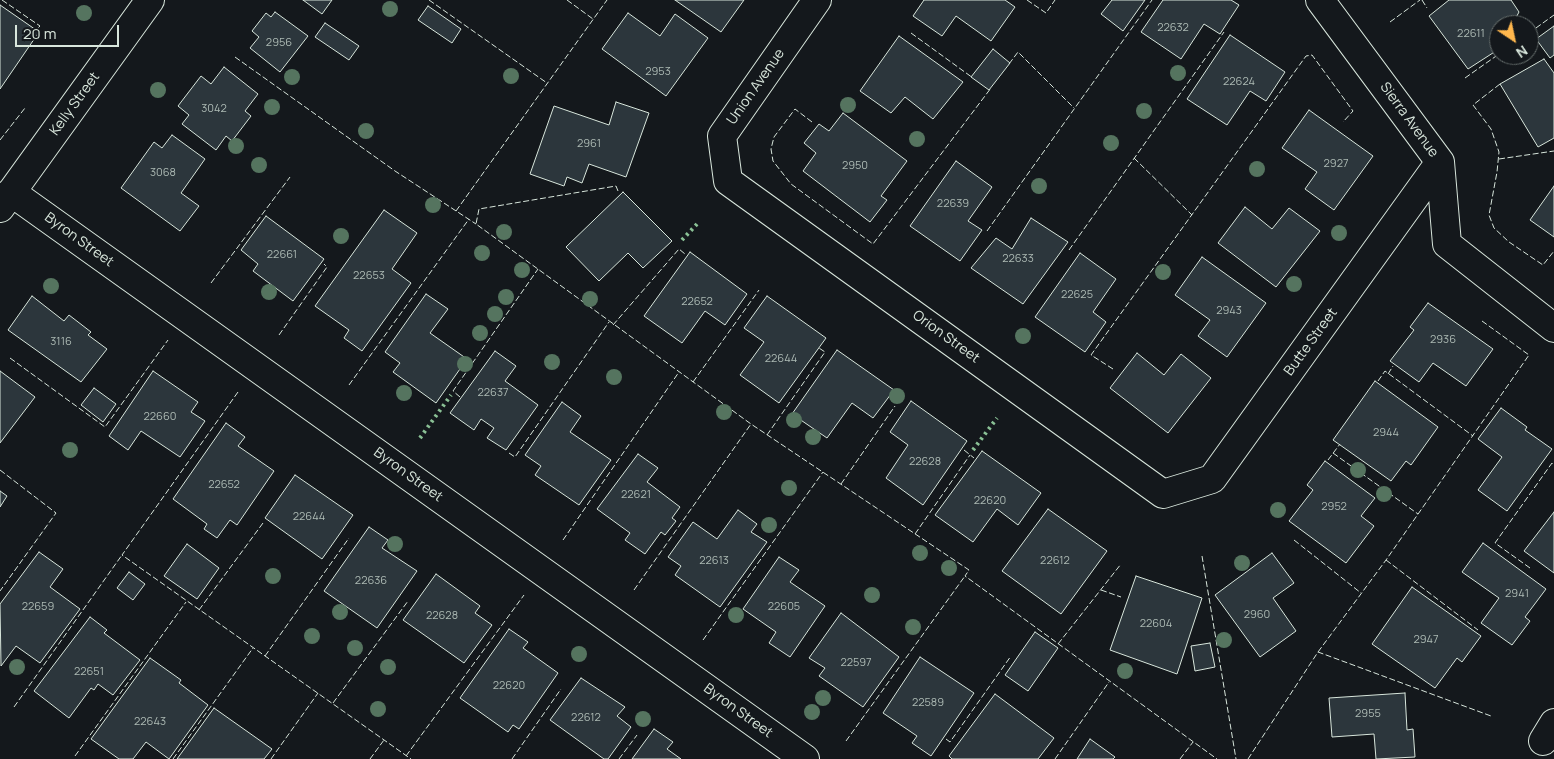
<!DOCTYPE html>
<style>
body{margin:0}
#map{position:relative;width:1554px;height:759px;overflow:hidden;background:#14181c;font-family:Manrope,sans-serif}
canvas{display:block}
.north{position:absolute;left:1489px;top:15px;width:50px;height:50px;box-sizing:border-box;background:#14181c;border:1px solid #626a69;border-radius:50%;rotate:146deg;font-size:14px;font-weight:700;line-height:20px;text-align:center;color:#d8e6dc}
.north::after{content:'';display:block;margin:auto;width:18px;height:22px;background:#ffb74d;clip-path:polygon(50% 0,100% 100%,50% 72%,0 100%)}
.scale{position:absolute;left:15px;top:25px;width:104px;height:22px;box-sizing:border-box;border:2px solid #d8e6dc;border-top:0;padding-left:6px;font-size:15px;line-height:18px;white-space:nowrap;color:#d8e6dc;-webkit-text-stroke:4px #14181c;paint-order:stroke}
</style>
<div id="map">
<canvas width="1554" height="759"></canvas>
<div class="north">N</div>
<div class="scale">20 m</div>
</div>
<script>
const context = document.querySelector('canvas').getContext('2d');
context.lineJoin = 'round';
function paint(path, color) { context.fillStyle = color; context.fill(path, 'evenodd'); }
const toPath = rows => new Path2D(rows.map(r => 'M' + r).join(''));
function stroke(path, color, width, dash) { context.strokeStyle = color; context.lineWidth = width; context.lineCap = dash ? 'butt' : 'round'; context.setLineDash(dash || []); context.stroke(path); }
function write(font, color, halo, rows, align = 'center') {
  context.font = font + ' Manrope,sans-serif'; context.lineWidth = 4; context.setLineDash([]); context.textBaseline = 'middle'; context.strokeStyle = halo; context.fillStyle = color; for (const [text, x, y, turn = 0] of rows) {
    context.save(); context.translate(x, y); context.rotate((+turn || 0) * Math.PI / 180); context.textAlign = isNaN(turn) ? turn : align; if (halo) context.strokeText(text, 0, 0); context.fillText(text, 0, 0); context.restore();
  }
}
const building = toPath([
 [303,0,332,0,322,14,303,0],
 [675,0,744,0,721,32,675,0],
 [924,0,1005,0,1015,7,991,41,956,16,942,36,913,16,924,0],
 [1112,0,1145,0,1123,31,1101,14,1112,0],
 [1163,0,1231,0,1239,5,1220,34,1204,24,1181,59,1141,32,1163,0],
 [1449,0,1511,0,1519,12,1512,25,1499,25,1499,42,1496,44,1499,49,1468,69,1429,16,1449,0],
 [0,5,39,32,0,89,0,5],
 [428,6,461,29,452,43,418,20,428,6],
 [275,12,308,36,280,72,250,48,259,37,252,31,266,13,271,17,275,12],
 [628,13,660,36,675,14,708,38,666,96,602,49,628,13],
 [325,23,359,46,349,60,315,37,325,23],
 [1554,26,1554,55,1550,58,1536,39,1554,26],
 [1230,35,1285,72,1266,101,1250,91,1227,125,1187,99,1230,35],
 [899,36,963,82,933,119,905,97,891,113,860,91,899,36],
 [993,49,1010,63,989,90,971,77,993,49],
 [1544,59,1554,73,1554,138,1538,147,1500,84,1544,59],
 [224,67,258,94,245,111,251,116,232,141,226,136,216,150,182,124,189,115,178,106,201,76,211,84,224,67],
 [616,102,649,113,626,177,589,164,582,183,567,177,564,186,530,174,554,106,609,125,616,102],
 [1309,110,1373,156,1334,210,1305,189,1317,172,1282,148,1309,110],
 [843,113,907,161,881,196,887,200,870,222,803,171,816,153,804,143,819,124,829,131,843,113],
 [172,135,205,159,181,193,199,206,180,231,121,188,154,142,162,148,172,135],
 [956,161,992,187,968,221,982,230,960,261,910,226,956,161],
 [1554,186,1554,237,1530,220,1554,186],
 [623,192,672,241,643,268,628,253,599,281,566,247,623,192],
 [1245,207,1272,229,1289,208,1320,231,1276,287,1218,243,1245,207],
 [384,210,417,233,392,269,411,283,362,351,344,338,349,330,315,306,384,210],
 [266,216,324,259,293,301,253,271,258,264,241,250,266,216],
 [1031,218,1068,242,1023,304,971,268,996,238,1012,249,1031,218],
 [690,252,747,294,725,325,705,311,682,343,644,316,690,252],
 [1080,253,1116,279,1093,312,1106,322,1085,352,1035,317,1080,253],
 [1202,257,1266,303,1227,357,1198,336,1210,320,1175,295,1202,257],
 [426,294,448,309,430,333,467,359,436,403,393,372,400,363,385,352,426,294],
 [32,296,64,321,69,315,91,332,88,335,107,349,81,382,8,330,32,296],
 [767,296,826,338,779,403,740,375,764,342,744,328,767,296],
 [1428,303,1493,349,1466,386,1433,363,1419,382,1390,361,1414,330,1410,327,1428,303],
 [837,350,894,390,873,418,852,403,827,438,792,414,837,350],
 [495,351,516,366,505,381,538,405,506,450,487,438,494,428,481,419,474,430,450,413,495,351],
 [1137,353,1164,375,1181,354,1211,378,1168,433,1110,388,1137,353],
 [0,371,35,397,0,443,0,371],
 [153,371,198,402,191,412,205,421,180,457,141,431,128,450,109,436,153,371],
 [1375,381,1438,427,1411,465,1406,461,1391,481,1333,440,1375,381],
 [94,388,116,404,103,422,81,405,94,388],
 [911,401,967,441,923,505,886,478,908,445,890,432,911,401],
 [562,402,581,416,570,432,611,460,579,505,535,475,541,466,525,455,562,402],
 [1501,408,1527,427,1525,430,1552,449,1507,511,1478,490,1502,457,1478,439,1501,408],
 [226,423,245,437,238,446,274,471,237,525,230,520,217,538,204,529,207,524,173,499,226,423],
 [982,451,1041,493,1018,525,997,509,973,542,935,515,982,451],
 [638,454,658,468,647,482,680,507,672,518,676,521,665,535,661,532,645,554,625,540,630,533,597,509,638,454],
 [1325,461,1375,498,1361,516,1374,526,1346,563,1289,521,1313,490,1307,485,1325,461],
 [295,475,353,515,322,559,265,518,295,475],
 [0,491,7,496,0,507,0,491],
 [1048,509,1107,551,1061,614,1002,571,1048,509],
 [738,510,757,524,751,532,767,542,720,607,675,575,681,566,668,557,693,522,717,539,738,510],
 [1554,512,1554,573,1524,551,1554,512],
 [369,527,388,540,382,548,417,571,377,628,324,591,369,527],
 [1483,543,1546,589,1525,617,1530,621,1512,645,1481,623,1499,598,1462,572,1483,543],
 [187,544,219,568,197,599,164,576,187,544],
 [39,552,63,569,50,587,80,609,40,663,16,646,1,666,0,604,39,552],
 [1272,553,1294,583,1273,598,1296,631,1260,657,1215,595,1272,553],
 [779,557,799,570,790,582,825,606,790,657,769,643,776,632,743,609,779,557],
 [129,572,145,584,133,600,117,588,129,572],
 [436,574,480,606,475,613,492,625,464,663,403,620,436,574],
 [1136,576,1202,598,1177,674,1110,650,1136,576],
 [1412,587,1481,636,1462,662,1457,658,1435,688,1372,644,1412,587],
 [841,613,899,657,863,707,819,676,825,668,809,658,841,613],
 [90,617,107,630,104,633,140,660,113,695,98,684,94,690,91,688,69,718,34,691,90,617],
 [509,629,528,642,523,648,558,673,519,729,513,725,508,732,460,698,509,629],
 [1035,632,1058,648,1028,691,1005,675,1035,632],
 [1210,643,1215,667,1195,671,1191,646,1210,643],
 [920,657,974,693,931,756,912,743,917,736,883,713,920,657],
 [150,658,181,680,179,683,208,705,169,759,146,742,133,759,119,759,91,739,150,658],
 [581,678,625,707,617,716,631,727,608,759,604,759,550,720,581,678],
 [1405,693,1407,730,1413,729,1415,757,1376,759,1374,734,1332,737,1329,698,1405,693],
 [995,694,1054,738,1038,759,952,759,949,756,995,694],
 [214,708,272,749,264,759,177,759,214,708],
 [654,729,673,742,667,749,681,759,632,759,654,729],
 [1090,739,1115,757,1113,759,1077,759,1090,739]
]);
paint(building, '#2c363c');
stroke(building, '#d8e6dc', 1);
const minor = toPath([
 [817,0,722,136,728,181,1163,494,1212,479,1440,162],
 [1320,0,1440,162,1447,244,1554,328],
 [11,192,805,759],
 [0,208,150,0],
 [1543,741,1554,723]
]);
stroke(minor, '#d8e6dc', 30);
stroke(minor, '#14181c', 28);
stroke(toPath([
 [682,240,697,224],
 [420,438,451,395],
 [973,450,997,418]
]), '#8ac095', 4, [2.5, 4]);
stroke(toPath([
 [2,0,40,26,38,28],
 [429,0,547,83],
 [567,0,593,19],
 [1027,0,1046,13,1055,0],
 [1422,0,1427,8],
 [1390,22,1420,0],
 [911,33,973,78],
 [1529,33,1554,15],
 [235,57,395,171,476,224],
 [1009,64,1018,52,1074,108],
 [1465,78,1499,54],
 [1500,84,1473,105,1491,129,1499,152,1497,172,1489,215,1494,228,1509,242,1543,265,1554,251],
 [812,122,795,109,774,137,771,149,773,161,791,184,873,244,991,88],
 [0,140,25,108],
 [1134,158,1192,215],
 [1499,159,1554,151],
 [618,191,616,186,479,209,476,224,751,424,969,570,965,576,1217,759],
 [456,211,607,0],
 [987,231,1152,0],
 [1069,250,1224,32],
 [211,283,290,177],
 [613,325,679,249,685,254],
 [279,335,327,267,324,264],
 [10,358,105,427,168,340],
 [1113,369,1091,355,1306,56,1312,55,1353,111,1343,122],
 [1388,374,1393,366],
 [1378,381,1385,371,1473,436],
 [693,382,759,290],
 [349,385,469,219],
 [238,392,122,555,411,759],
 [460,397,453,391,538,269],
 [767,435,825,352,819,348],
 [964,450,974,458],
 [509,453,515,457,609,322],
 [1333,453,1418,514],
 [1328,460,1340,444],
 [0,470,56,513,0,591],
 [841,484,895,406],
 [915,534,970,455],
 [563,540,679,372],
 [1294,540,1361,593],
 [1202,556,1236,759],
 [1386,560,1478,630],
 [1530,568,1495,543,1552,463,1554,465],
 [634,590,751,424],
 [1101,590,1121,597],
 [199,610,263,523],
 [703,640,823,472],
 [1058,644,1121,564],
 [1318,652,1386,560,1529,355,1482,321],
 [265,656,349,538],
 [333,703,408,601],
 [14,707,122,555],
 [946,739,950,742,1011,656],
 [846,741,965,576],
 [75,756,186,602],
 [406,756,524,595],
 [173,759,253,648],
 [271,759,318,693],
 [370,759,384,740],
 [512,759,561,689],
 [619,759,637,735],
 [1055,759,1109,682],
 [1180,759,1193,742],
 [1248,759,1318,652,1491,716]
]), '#d8e6dc', 1, [6, 2.5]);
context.fillStyle = '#55745f';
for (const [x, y] of [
 [390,9],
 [84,13],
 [1178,73],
 [511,76],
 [292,77],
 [158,90],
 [848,105],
 [272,107],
 [1144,111],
 [366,131],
 [917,139],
 [1111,143],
 [236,146],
 [259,165],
 [1257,169],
 [1039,186],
 [433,205],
 [504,232],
 [1339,233],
 [341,236],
 [482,253],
 [522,270],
 [1163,272],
 [1294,284],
 [51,286],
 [269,292],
 [506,297],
 [590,299],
 [495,314],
 [480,333],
 [1023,336],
 [552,362],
 [465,364],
 [614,377],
 [404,393],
 [897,396],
 [724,412],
 [794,420],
 [813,437],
 [70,450],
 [1358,470],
 [789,488],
 [1384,494],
 [1278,510],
 [769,525],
 [395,544],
 [920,553],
 [1242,563],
 [949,568],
 [273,576],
 [872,595],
 [340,612],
 [736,615],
 [913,627],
 [312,636],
 [1224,640],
 [355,648],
 [579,654],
 [17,667],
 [388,667],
 [1125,671],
 [823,698],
 [378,709],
 [812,712],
 [643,719]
]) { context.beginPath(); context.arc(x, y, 8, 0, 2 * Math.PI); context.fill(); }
write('11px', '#adbab4', null, [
 ["22632",1173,28],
 ["22611",1471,34],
 ["2956",279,43],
 ["2953",658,72],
 ["22624",1239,82],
 ["3042",214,109],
 ["2961",589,144],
 ["2927",1336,164],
 ["2950",855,166],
 ["3068",163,173],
 ["22639",953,204],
 ["22661",282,255],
 ["22633",1018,259],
 ["22653",369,276],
 ["22625",1077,295],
 ["22652",697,302],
 ["2943",1229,311],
 ["2936",1443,340],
 ["3116",61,342],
 ["22644",781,359],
 ["22637",493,393],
 ["22660",160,417],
 ["2944",1386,433],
 ["22628",925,462],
 ["22652",224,485],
 ["22621",636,495],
 ["22620",990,501],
 ["2952",1334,507],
 ["22644",309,517],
 ["22613",714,561],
 ["22612",1055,561],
 ["22636",371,581],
 ["2941",1517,594],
 ["22659",38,607],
 ["22605",784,607],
 ["2960",1257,615],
 ["22628",442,616],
 ["22604",1156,624],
 ["2947",1426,640],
 ["22597",856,663],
 ["22651",89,672],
 ["22620",509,686],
 ["22589",928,703],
 ["2955",1368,714],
 ["22612",586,718],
 ["22643",150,722]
]);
write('14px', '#d8e6dc', '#14181c', [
 ["Union Avenue",756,87,-55],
 ["Kelly Street",75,104,-54],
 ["Sierra Avenue",1409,120,54],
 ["Byron Street",79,240,36],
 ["Orion Street",946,337,36],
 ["Butte Street",1311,342,-54],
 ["Byron Street",408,475,36],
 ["Byron Street",738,711,36]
]);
</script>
